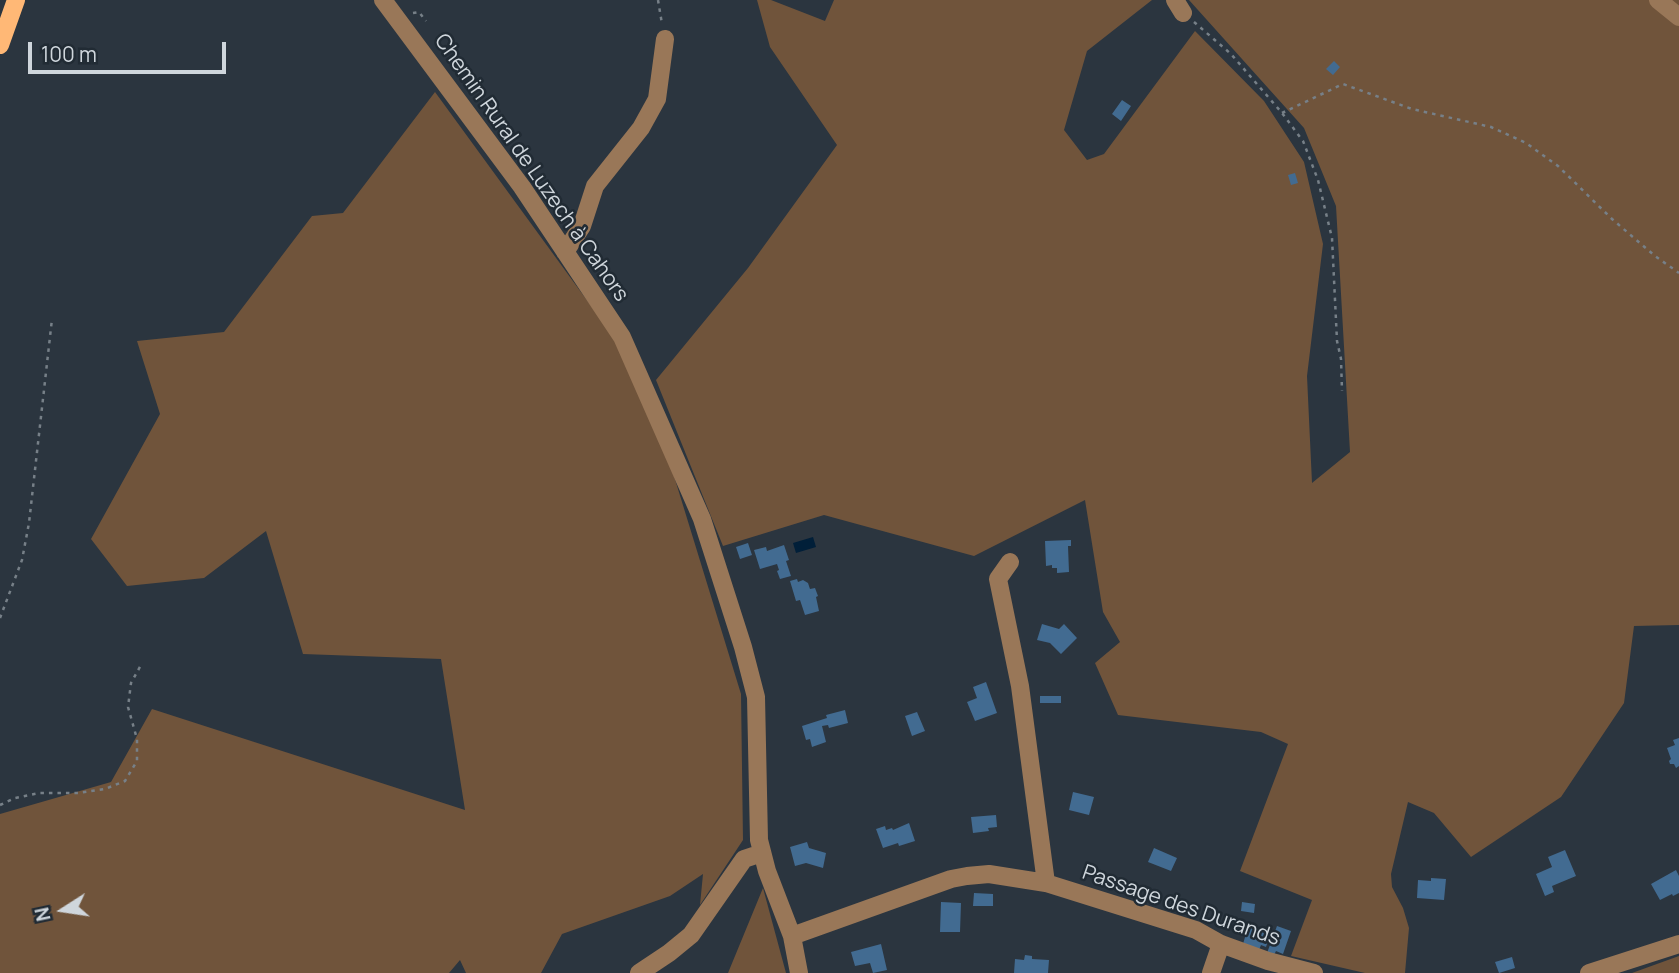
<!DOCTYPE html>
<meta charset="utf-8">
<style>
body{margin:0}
#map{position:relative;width:1679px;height:973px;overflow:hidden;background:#2b353f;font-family:Manrope,sans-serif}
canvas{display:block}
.north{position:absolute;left:28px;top:875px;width:70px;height:70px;-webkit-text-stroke:5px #212b34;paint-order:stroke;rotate:258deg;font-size:19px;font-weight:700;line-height:28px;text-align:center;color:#cfd6dc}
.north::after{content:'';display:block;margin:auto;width:24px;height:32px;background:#cfd6dc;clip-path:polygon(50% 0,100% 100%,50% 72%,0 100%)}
.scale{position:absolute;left:28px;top:42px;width:198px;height:32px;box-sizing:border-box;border:4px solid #cfd6dc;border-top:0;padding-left:9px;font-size:21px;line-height:24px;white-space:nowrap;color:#cfd6dc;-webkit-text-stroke:5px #212b34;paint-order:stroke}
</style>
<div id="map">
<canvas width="1679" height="973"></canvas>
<div class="north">N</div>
<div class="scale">100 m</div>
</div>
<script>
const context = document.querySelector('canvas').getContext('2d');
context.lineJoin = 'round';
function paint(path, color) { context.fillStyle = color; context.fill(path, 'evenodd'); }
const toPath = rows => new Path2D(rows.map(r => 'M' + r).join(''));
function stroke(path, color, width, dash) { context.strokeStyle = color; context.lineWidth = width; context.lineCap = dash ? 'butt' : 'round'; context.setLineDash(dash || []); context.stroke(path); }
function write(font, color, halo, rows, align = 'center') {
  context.font = font + ' Manrope,sans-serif'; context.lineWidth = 5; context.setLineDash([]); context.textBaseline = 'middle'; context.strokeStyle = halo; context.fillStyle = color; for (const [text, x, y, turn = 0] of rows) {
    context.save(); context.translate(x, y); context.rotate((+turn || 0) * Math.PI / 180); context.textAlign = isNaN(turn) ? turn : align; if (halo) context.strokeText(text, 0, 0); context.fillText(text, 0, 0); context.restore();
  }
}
paint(toPath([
 [757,0,771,0,825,21,834,0,1152,0,1087,51,1064,130,1087,160,1104,154,1195,31,1264,101,1304,162,1323,244,1307,376,1312,483,1350,452,1336,206,1304,128,1189,0,1679,0,1679,625,1634,626,1624,703,1561,797,1471,857,1434,813,1408,802,1391,874,1392,887,1403,908,1409,928,1405,973,1365,973,1291,956,1312,900,1240,871,1288,744,1261,732,1118,715,1095,663,1120,642,1103,612,1085,500,974,556,824,515,723,546,656,380,748,268,837,145,770,47],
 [435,92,613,336,670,463,741,694,743,840,700,905,703,874,670,896,562,934,541,973,466,973,460,960,449,973,0,973,0,814,111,782,152,709,465,810,441,659,303,654,266,531,204,578,127,586,91,539,160,414,137,341,224,332,312,216,343,213],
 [763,888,786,973,728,973],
 [1679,956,1679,973,1632,973]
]), '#70543b');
paint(toPath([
 [813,537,816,547,796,553,793,543]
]), '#011f39');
paint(toPath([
 [1334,61,1340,67,1333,75,1326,69],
 [1122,100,1131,106,1121,121,1112,114],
 [1295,173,1298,183,1291,185,1288,175],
 [1071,540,1071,546,1068,546,1069,572,1057,573,1057,568,1052,568,1052,565,1046,566,1045,541],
 [748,543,752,555,740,559,736,547],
 [784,545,789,560,786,561,791,576,780,579,777,571,779,570,777,564,760,569,754,550,766,547,767,551],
 [797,579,798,582,803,580,808,583,810,589,815,588,818,596,816,597,819,611,805,615,800,600,796,601,790,581],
 [1042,624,1059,629,1064,624,1077,638,1061,654,1050,643,1037,640],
 [986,682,997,713,975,721,967,702,977,698,973,687],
 [1040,696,1061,696,1061,703,1040,703],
 [845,710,848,723,829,728,828,725,822,726,826,742,812,747,810,739,806,740,802,726,827,718,826,715],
 [917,712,925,731,912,736,905,716],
 [1679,738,1679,766,1676,768,1674,764,1670,764,1669,761,1671,759,1667,748,1675,745,1673,740],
 [1073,792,1094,797,1089,815,1069,810],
 [996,815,997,827,988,828,989,831,973,833,971,817],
 [909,823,915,841,899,846,898,843,883,848,876,829,885,826,886,830,892,828,893,830],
 [807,842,809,848,826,853,823,868,806,863,795,866,790,847],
 [1154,848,1177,858,1171,871,1148,862],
 [1565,850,1576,876,1552,886,1554,892,1545,896,1536,874,1552,867,1548,857],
 [1676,870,1679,876,1679,893,1673,896,1672,894,1660,900,1651,884],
 [1431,878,1446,879,1444,900,1417,898,1418,880,1431,881],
 [974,893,993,894,993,906,973,906],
 [941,902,961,903,960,932,940,932],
 [1242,902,1255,904,1254,913,1241,911],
 [1277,926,1291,931,1283,954,1276,951,1274,955,1267,953],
 [1248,927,1270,935,1266,947,1261,945,1259,950,1243,944],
 [881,944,887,970,873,973,870,963,855,966,851,952],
 [1025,955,1032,956,1032,959,1049,960,1048,973,1014,973,1015,959,1024,960],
 [1512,957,1515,968,1499,973,1495,962]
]), '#426b91');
stroke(toPath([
 [658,0,662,24],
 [413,13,419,12,426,21],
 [1194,22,1231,54,1282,113,1303,141,1318,180,1332,238,1337,341,1341,359,1342,391],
 [1282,113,1343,84,1412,109,1491,127,1526,143,1558,166,1612,219,1655,256,1679,273],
 [0,618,22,560,29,523,52,319],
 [0,805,15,798,39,793,78,793,105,789,125,781,137,761,137,739,128,707,131,683,141,665]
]), '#778088', 2.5, [3.5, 5]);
stroke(toPath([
 [383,0,522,187,622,337,702,519,743,647,756,697,759,840,767,871,792,936,799,973],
 [1175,0,1183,13],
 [1658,0,1679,17],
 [565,252,582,226,595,186,641,128,657,99,665,39],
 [1010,562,998,579,1020,686,1046,883],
 [792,936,951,879,967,876,989,874,1046,883,1196,930,1221,944,1268,961,1314,973],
 [639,973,669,953,691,935,744,859,762,853],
 [1211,973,1221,944],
 [1589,973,1679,944]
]), '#997758', 18);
stroke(toPath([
 [0,45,16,0]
]), '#ffb876', 18);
write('21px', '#cfd6dc', '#212b34', [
 ["Chemin Rural de Luzech à Cahors",531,168,55],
 ["Passage des Durands",1181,906,19]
]);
</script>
